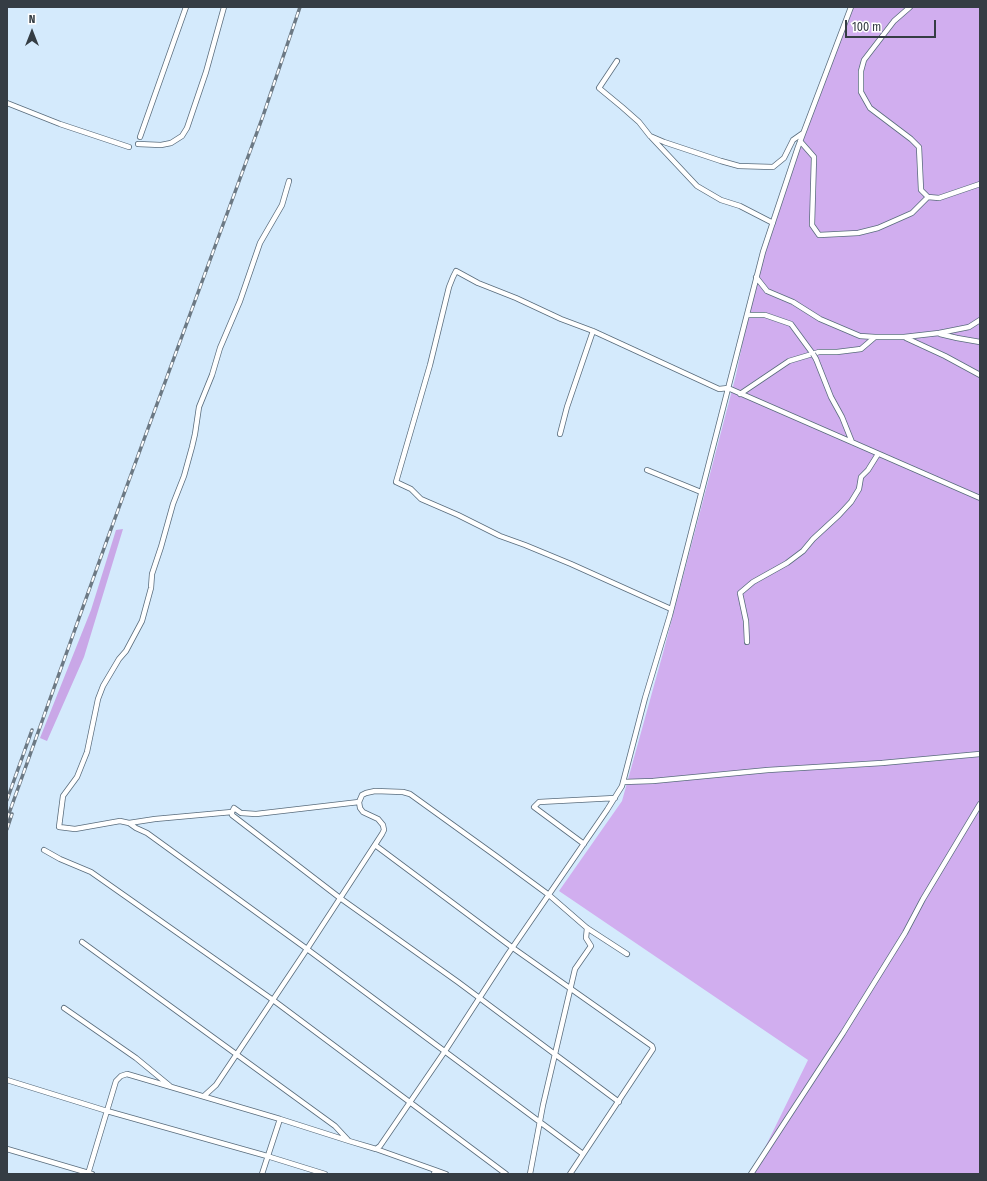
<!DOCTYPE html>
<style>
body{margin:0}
#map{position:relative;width:987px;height:1181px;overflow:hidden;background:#d4eafc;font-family:"Fira Sans Condensed",sans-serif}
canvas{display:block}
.frame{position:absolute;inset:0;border:8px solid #353d44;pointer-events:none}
.north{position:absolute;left:12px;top:12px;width:40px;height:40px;-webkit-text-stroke:3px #fff;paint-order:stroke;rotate:0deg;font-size:11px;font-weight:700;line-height:16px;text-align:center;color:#353d44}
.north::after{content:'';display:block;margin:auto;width:14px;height:18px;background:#353d44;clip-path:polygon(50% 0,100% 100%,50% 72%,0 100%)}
.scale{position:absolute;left:845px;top:20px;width:91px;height:18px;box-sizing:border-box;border:2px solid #353d44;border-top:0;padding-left:5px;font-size:12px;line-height:14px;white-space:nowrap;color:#353d44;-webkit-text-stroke:3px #fff;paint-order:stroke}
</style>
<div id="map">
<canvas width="987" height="1181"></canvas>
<div class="frame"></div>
<div class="north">N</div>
<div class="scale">100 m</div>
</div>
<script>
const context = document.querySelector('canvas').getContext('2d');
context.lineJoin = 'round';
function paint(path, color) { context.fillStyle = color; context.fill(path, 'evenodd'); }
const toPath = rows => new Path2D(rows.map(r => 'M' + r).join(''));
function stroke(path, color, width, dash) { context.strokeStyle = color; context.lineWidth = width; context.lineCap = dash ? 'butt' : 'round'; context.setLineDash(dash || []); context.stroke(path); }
paint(toPath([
 [849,7,980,7,980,1174,752,1174,808,1060,559,891,622,801,663,653,736,375,756,277,792,168]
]), '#d1aeef');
paint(toPath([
 [123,529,84,657,47,741,40,738,91,610,116,530]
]), '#c9a7e7');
const street = toPath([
 [910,7,894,21,864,60,861,71,861,92,870,108,911,139,919,147,921,190,928,197,939,198,980,184],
 [617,61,599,88,622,107,639,122,650,136,664,142,721,161,739,166,773,167,784,158,793,140,803,133],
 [7,103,60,124,129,147],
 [140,137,186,7],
 [651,137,697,186,721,200,740,206,773,223],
 [800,141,814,157,812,225,819,235,858,233,878,228,912,213,928,197],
 [138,144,161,145,171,143,182,136,187,128,206,72,224,7],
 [289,181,282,205,260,243,240,301,220,348,212,375,199,407,195,434,192,447,184,476,173,504,161,547,152,574,151,588,142,621,126,651,119,659,103,686,98,699,87,752,77,777,63,796,59,827,75,829,120,821,129,823,136,828,147,833,307,949,583,1154],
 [756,277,767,291,793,302,820,319,860,336,875,337],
 [747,315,765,315,791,324,813,354],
 [593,331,561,319,516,298,478,283,456,271,453,277,449,287,430,365,396,482,411,489,421,499,458,515,500,536,525,545,571,564,671,609],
 [940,334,957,338,980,342],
 [906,338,945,356,980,375],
 [816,359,831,397,842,417,852,442],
 [740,394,789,361,819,352,837,352,861,349,875,337,904,337,939,333,969,327,980,320],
 [560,434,567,407,593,331,719,389,728,388,980,498],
 [647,470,701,492],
 [747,642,746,621,740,593,753,582,787,563,803,551,813,539,839,515,851,502,859,489,861,477,868,470,878,454],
 [623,782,653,781,768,770,882,763,980,754],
 [359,802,256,814,241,813,234,808,232,812,232,815,340,898,458,982,619,1102],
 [129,823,155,819,232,812],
 [584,844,534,807,539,802,615,798],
 [375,845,513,948,652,1046,653,1049,570,1174],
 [44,850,60,859,91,872,273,1000,506,1174],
 [82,942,335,1126,348,1140],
 [64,1008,136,1058,170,1086],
 [7,1080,107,1111,267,1156,325,1174],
 [204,1096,216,1085,307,949,382,834,384,830,383,825,378,819,363,812,360,808,359,802,362,795,366,793,375,791,403,792,410,794,496,856,549,895,587,928,627,954],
 [7,1149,92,1174],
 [376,1149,435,1170,434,1174],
 [435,1170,446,1174],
 [88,1174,116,1081,121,1076,127,1074,280,1119,349,1141,376,1149,380,1146,445,1051,508,954,607,810,622,786,645,698,670,615,763,252,798,147,851,7],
 [262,1174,280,1119],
 [530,1174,543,1105,575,969,591,946,586,938,587,928],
 [751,1174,843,1033,905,933,923,899,980,804]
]);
stroke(street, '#596c7c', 6);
stroke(street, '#fff', 4.5);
const rail = toPath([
 [7,800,32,730],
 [7,819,107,540,263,116,300,7],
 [7,829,12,814]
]);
stroke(rail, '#6c7984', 3.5);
stroke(rail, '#fff', 2, [6]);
const streetBridge = toPath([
 [813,354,816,359]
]);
stroke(streetBridge, '#596c7c', 6, []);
stroke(streetBridge, '#fff', 4.5);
</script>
